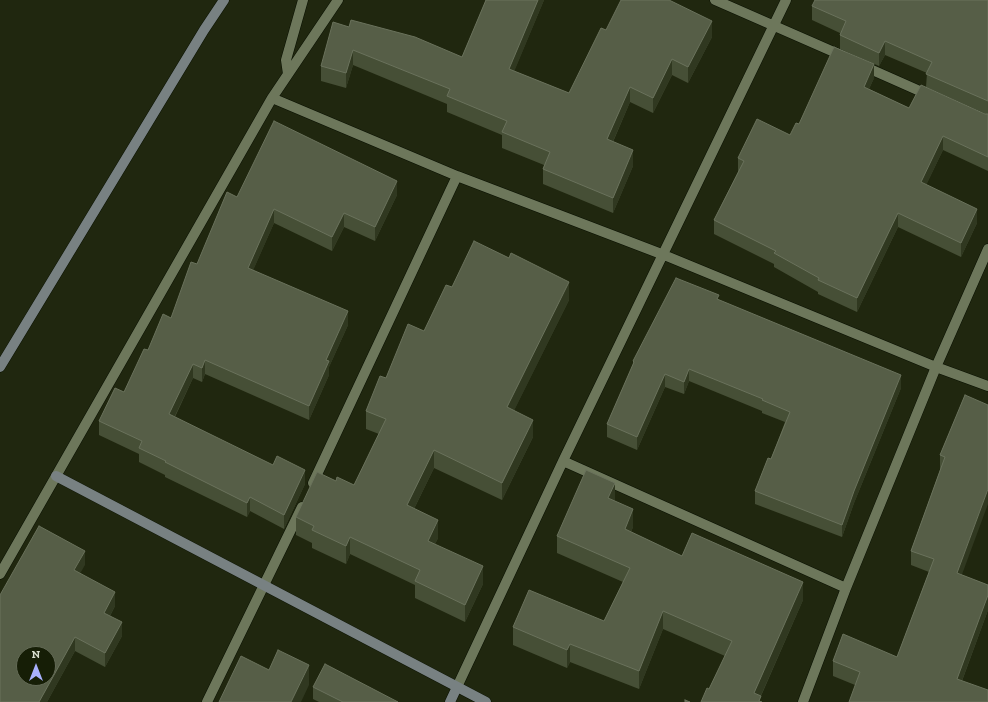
<!DOCTYPE html>
<style>
body{margin:0}
#map{position:relative;width:988px;height:702px;overflow:hidden;background:#20270f;font-family:"Zilla Slab",serif}
canvas{display:block}
.north{position:absolute;left:16px;top:646px;width:40px;height:40px;box-sizing:border-box;background:#161e06;border:1px solid #636a56;border-radius:50%;rotate:0deg;font-size:11px;font-weight:700;line-height:16px;text-align:center;color:#d7dccd}
.north::after{content:'';display:block;margin:auto;width:14px;height:18px;background:#a8b0fc;clip-path:polygon(50% 0,100% 100%,50% 72%,0 100%)}
</style>
<div id="map">
<canvas width="988" height="702"></canvas>
<div class="north">N</div>
</div>
<script>
const context = document.querySelector('canvas').getContext('2d');
context.lineJoin = 'round';
const toPath = rows => new Path2D(rows.map(r => 'M' + r).join(''));
function stroke(path, color, width, dash) { context.strokeStyle = color; context.lineWidth = width; context.lineCap = dash ? 'butt' : 'round'; context.setLineDash(dash || []); context.stroke(path); }
function paint(path, color) { context.fillStyle = color; context.fill(path, 'evenodd'); }
const street = toPath([
 [715,0,843,56],
 [861,65,931,96],
 [288,74,286,60,303,0],
 [272,98,457,176,664,255,936,367,988,386],
 [563,461,846,588],
 [313,483,457,176],
 [0,574,272,98,338,0],
 [457,687,563,461,786,0],
 [207,702,302,507],
 [803,702,846,588,936,367,988,249]
]);
const secondary = toPath([
 [0,367,204,30,224,0],
 [56,476,486,702],
 [450,702,457,687]
]);
stroke(street, '#091000', 11);
stroke(secondary, '#091000', 11);
stroke(street, '#6d775b', 10);
stroke(secondary, '#788182', 10);
paint(toPath([
 [486,0,544,0,514,71,569,93,606,30,712,37,688,83,672,75,653,113,630,102,613,142,633,166,613,213,543,184,543,169,544,165,502,148,502,135,447,112,447,104,353,65,346,88,321,81,321,66,349,27,462,57],
 [988,0,988,171,943,150,926,185,977,223,961,257,898,227,857,312,818,294,818,292,774,267,774,264,714,234,714,220,738,172,738,158,790,135,799,124,874,78,869,89,909,108,986,114,926,87,927,73,885,55,879,66,840,49,840,33,812,20,812,6],
 [397,195,375,241,344,227,332,251,274,223,253,270,348,325,329,367,329,375,309,420,205,374,202,382,193,378,175,417,305,484,284,529,250,511,247,517,165,477,165,475,139,462,139,454,99,435,99,421,124,392,148,350,171,318,197,264,237,197],
 [452,287,569,300,514,410,533,437,502,500,434,468,414,509,438,538,435,544,483,584,465,622,415,598,415,585,350,554,346,564,312,548,312,543,296,535,296,517,336,481,354,485,379,434,366,429,366,411,386,378,424,331],
 [719,300,901,388,854,503,842,537,755,504,755,491,771,459,785,422,762,413,762,411,689,381,684,394,665,387,637,450,607,437,607,424,633,365,633,361],
 [965,395,962,575,988,585,988,610,962,681,855,685,833,676,833,661,897,657,929,572,911,565,911,551,940,470,940,455],
 [615,501,633,527,631,532,682,556,803,600,761,696,709,689,725,656,663,629,639,689,570,662,567,668,513,645,513,627,604,621,623,582,557,553,557,536],
 [85,565,80,573,115,606,110,616,122,636,105,667,75,651,47,702,0,702],
 [313,687,398,702,319,702,313,699]
]), '#464f36');
paint(toPath([
 [538,0,544,0,509,84,509,69],
 [712,21,712,37,688,83,688,67],
 [885,41,885,55,879,66,879,53],
 [353,50,353,65,346,88,346,73],
 [672,59,672,75,653,113,653,98],
 [874,64,874,78,864,100,864,87],
 [630,87,630,102,607,155,607,139],
 [943,136,943,150,921,196,921,182],
 [633,150,633,166,613,213,613,198],
 [397,181,397,195,375,241,375,227],
 [274,209,274,223,248,282,248,268],
 [977,209,977,223,961,257,961,243],
 [344,213,344,227,332,251,332,237],
 [898,213,898,227,857,312,857,298],
 [569,282,569,300,507,425,507,407],
 [348,311,348,325,329,367,329,375,309,420,309,406,326,360],
 [205,360,205,374,202,382,202,368],
 [193,364,193,378,169,428,169,414],
 [689,369,689,381,684,394,684,382],
 [665,374,665,387,637,450,637,437],
 [901,375,901,388,854,503,842,537,842,525,854,491],
 [533,420,533,437,502,500,502,483],
 [434,450,434,468,407,523,407,505],
 [305,470,305,484,284,529,284,515],
 [615,483,615,500,608,516,608,498],
 [988,489,988,504,957,588,957,573],
 [250,497,250,511,247,517,247,503],
 [633,509,633,527,625,546,625,529],
 [438,520,438,538,428,559,428,541],
 [350,537,350,554,346,564,346,546],
 [85,551,85,565,74,584,74,570],
 [483,566,483,584,465,622,465,605],
 [803,582,803,600,758,702,754,693],
 [115,592,115,606,104,627,104,613],
 [988,595,988,610,957,694,957,679],
 [663,611,663,629,639,689,639,671],
 [122,622,122,636,105,667,105,653],
 [75,637,75,651,47,702,39,702],
 [570,644,570,662,567,668,567,650],
 [309,665,309,685,301,702,291,702]
]), '#303820');
const building = toPath([
 [486,0,538,0,509,69,569,93,601,28,606,30,621,0,669,0,712,21,688,67,672,59,653,98,630,87,607,139,633,150,613,198,543,169,550,152,502,132,507,121,447,96,450,89,353,50,346,73,321,66,333,22,349,27,351,20,415,37,462,57,486,0],
 [815,0,988,0,988,101,926,74,932,62,885,41,879,53,840,35,846,21,812,6,815,0],
 [834,47,874,64,864,87,909,108,921,85,985,114,988,114,988,157,943,136,921,182,977,209,961,243,898,213,857,298,818,280,819,278,774,253,776,251,714,220,744,161,738,158,757,119,790,135,796,123,799,124,834,47],
 [274,121,397,181,375,227,344,213,332,237,274,209,248,268,348,311,326,360,329,361,309,406,205,360,202,368,193,364,169,414,273,465,277,456,305,470,284,515,250,497,247,503,165,462,166,461,139,448,142,441,99,421,115,388,124,392,144,349,148,350,163,314,171,318,191,262,197,264,227,192,237,197,274,121],
 [474,241,509,258,511,253,569,282,507,407,533,420,502,483,434,450,407,505,438,520,428,541,483,566,465,605,415,581,420,570,350,537,346,546,312,530,314,526,296,517,317,472,336,481,337,477,354,485,386,419,366,411,380,376,386,378,408,324,424,331,446,285,452,287,474,241],
 [676,278,719,295,717,299,901,375,854,491,842,525,755,491,768,458,771,459,790,412,762,400,763,399,689,369,684,382,665,374,637,437,607,424,634,362,633,361,676,278],
 [965,395,988,405,988,489,957,573,988,585,988,595,957,679,988,690,988,702,849,702,860,672,833,661,843,634,897,657,934,559,911,551,945,457,940,455,965,395],
 [586,470,615,483,608,498,633,509,625,529,682,556,692,533,803,582,754,693,761,696,759,701,762,702,701,702,707,688,709,689,732,641,663,611,639,671,570,644,567,650,513,627,529,590,604,621,630,568,557,536,586,470],
 [39,526,85,551,74,570,115,592,104,613,122,622,105,653,75,637,39,702,0,702,0,595,39,526],
 [24,654,48,654,48,678,24,678,24,654],
 [278,650,309,665,291,702,219,702,241,656,269,670,278,650],
 [325,664,398,702,343,702,313,687,325,664],
 [685,700,690,702,685,702,685,700]
]);
paint(building, '#565e47');
stroke(building, '#6a725c', 1);
</script>
